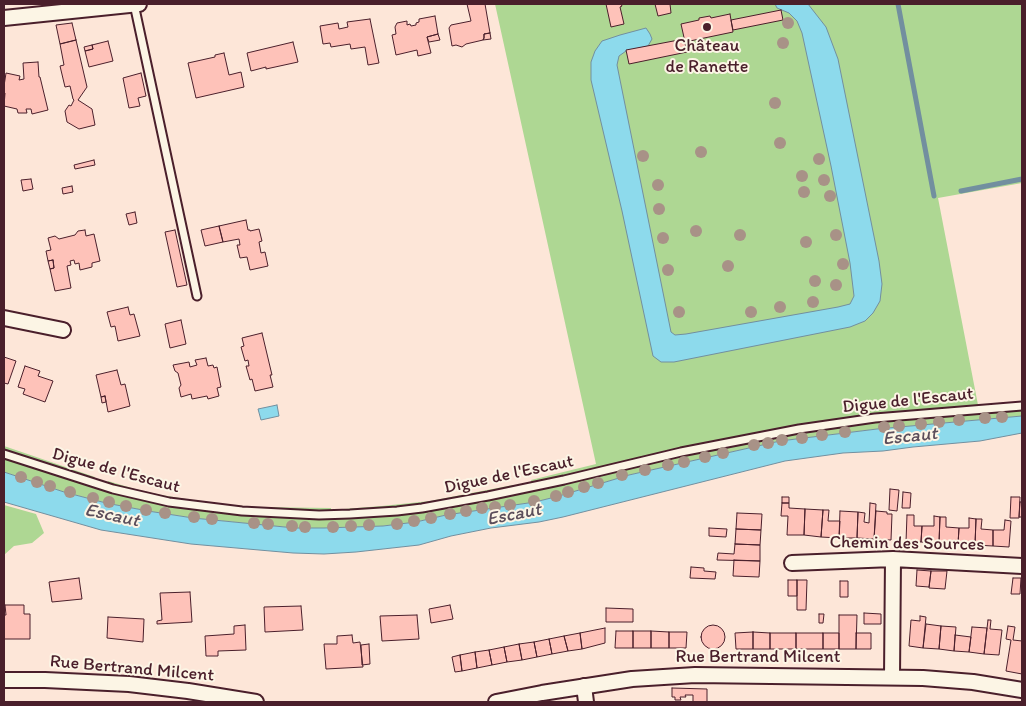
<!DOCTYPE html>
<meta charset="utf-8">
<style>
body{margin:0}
#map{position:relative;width:1026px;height:706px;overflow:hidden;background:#fde6d8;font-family:Itim,sans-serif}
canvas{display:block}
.frame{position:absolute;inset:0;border:5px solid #4a1f2b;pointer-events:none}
</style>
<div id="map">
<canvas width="1026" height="706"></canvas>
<div class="frame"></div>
</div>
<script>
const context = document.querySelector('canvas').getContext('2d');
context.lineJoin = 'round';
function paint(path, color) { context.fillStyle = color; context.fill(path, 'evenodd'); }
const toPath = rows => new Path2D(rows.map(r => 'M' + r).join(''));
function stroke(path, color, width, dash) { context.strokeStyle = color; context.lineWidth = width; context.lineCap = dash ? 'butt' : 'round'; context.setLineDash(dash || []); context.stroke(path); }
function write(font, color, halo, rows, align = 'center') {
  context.font = font + ' Itim,sans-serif'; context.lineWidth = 4; context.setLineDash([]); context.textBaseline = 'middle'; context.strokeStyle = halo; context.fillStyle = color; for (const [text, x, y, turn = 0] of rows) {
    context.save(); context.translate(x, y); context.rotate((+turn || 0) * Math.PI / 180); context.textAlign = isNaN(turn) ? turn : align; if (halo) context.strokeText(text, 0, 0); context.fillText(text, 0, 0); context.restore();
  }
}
paint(toPath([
 [495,4,1022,4,1022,183,938,198,978,405,853,417,776,429,658,453,532,483,531,480,596,464],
 [1022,409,1022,416,877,429,780,441,629,475,559,496,535,502,446,515,416,522,383,526,324,528,295,528,193,518,148,511,106,503,64,492,4,472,4,458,112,492,168,505,223,513,256,516,319,519,350,518,397,514,450,506,565,484,636,465,733,444,836,427,875,421],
 [4,446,95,477,94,480,4,450],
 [108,481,135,489,161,495,218,504,256,507,331,508,331,510,382,506,430,501,513,485,513,487,422,505,396,508,350,511,319,511,242,508,169,499,135,491,107,483],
 [4,505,36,514,44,533,32,543,14,546,4,555]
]), '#aed793');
const water = toPath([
 [775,4,808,4,826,27,838,59,879,261,882,284,880,301,873,313,865,321,850,327,674,362,661,362,653,356,622,211,591,80,591,62,595,51,602,41,620,35,646,28,650,34,652,39,648,46,626,51,619,56,617,65,671,332,675,335,686,334,838,307,850,304,854,296,850,263,831,166,802,33,797,21,789,13,777,8,775,4],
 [277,405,279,416,261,420,258,409,277,405],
 [1022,416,1022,433,980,441,913,447,883,451,843,453,785,461,563,517,539,522,491,528,451,536,419,545,356,552,324,554,293,553,191,544,101,530,4,502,4,472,64,492,106,503,148,511,193,518,295,528,324,528,383,526,416,522,446,515,535,502,559,496,629,475,780,441,877,429,1022,416]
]);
paint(water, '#8ddaec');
stroke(water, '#728f9f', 1);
stroke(toPath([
 [898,4,934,196],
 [961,191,1022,179]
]), '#728f9f', 5);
const building = toPath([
 [467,4,485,4,490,33,484,34,484,38,483,40,466,44,462,47,456,45,452,46,449,28,451,25,471,21,467,4],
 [606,4,621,4,622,6,620,7,624,24,611,27,606,4],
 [655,4,670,4,671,13,658,16,655,4],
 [781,10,783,20,733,30,731,20,781,10],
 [730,14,733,32,685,42,681,24,699,20,699,18,710,16,711,18,730,14],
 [435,16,438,34,427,37,431,53,418,56,417,50,396,55,392,35,396,34,395,27,397,23,407,21,407,25,410,24,411,26,416,25,416,23,419,22,419,19,435,16],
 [370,19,379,63,368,65,365,47,351,49,350,44,331,47,330,43,323,44,320,26,338,23,339,29,348,27,347,22,370,19],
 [72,23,76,40,60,44,56,25,72,23],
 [490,33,491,39,483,40,484,38,484,34,490,33],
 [438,34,440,40,429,42,427,37,438,34],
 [684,39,687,52,629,64,626,50,684,39],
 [76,40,87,87,78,100,92,109,95,125,79,129,67,122,65,111,69,105,71,106,74,100,73,99,70,86,65,87,60,66,64,65,60,44,76,40],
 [108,41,113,61,89,67,85,51,93,49,92,45,108,41],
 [293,42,298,62,266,69,266,67,251,71,247,53,293,42],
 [92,45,93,49,85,51,84,47,92,45],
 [224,53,229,75,241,72,244,87,196,98,188,63,215,57,215,55,224,53],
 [38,62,39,77,40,77,48,110,32,114,31,109,26,109,27,113,18,113,17,109,4,106,5,93,4,92,4,86,6,73,20,76,19,80,24,79,23,63,38,62],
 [141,73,146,96,138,98,140,106,129,108,123,78,141,73],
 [94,160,95,165,75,169,74,165,94,160],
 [31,179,33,189,23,191,21,180,31,179],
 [72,186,73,192,63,194,62,188,72,186],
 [135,212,137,223,129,225,126,214,135,212],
 [246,220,248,230,250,230,250,231,259,229,262,241,259,242,261,253,265,252,268,266,250,270,247,257,240,258,237,245,240,245,239,239,223,242,219,226,246,220],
 [219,226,223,242,205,246,201,230,219,226],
 [85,230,86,236,94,234,100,261,92,263,92,267,80,270,79,263,75,264,74,260,70,261,71,265,67,266,71,288,55,291,50,269,54,268,53,260,48,261,46,251,51,250,48,238,55,236,59,239,75,235,78,231,85,230],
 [175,230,187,285,177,287,165,232,175,230],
 [53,260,54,268,50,269,48,261,53,260],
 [128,307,130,315,134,314,140,336,118,341,115,326,111,327,107,312,128,307],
 [181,320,186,344,170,348,165,324,181,320],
 [262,333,272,375,270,375,273,387,255,391,252,379,250,380,246,366,249,366,248,360,245,361,241,347,244,346,242,338,262,333],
 [4,357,16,361,8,384,4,383,4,357],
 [206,358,208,366,213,365,214,368,217,367,221,387,217,388,219,396,208,399,207,396,192,399,191,394,181,397,179,388,181,385,178,373,175,371,173,365,189,362,190,367,197,365,195,360,206,358],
 [25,366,40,371,38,376,53,381,45,402,23,394,25,389,18,387,25,366],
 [117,370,121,385,125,384,130,406,108,412,105,396,101,397,96,375,117,370],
 [105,396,106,402,102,403,101,397,105,396],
 [890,489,899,490,897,511,889,510,890,489],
 [903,492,911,493,910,508,902,508,903,492],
 [782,497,789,497,789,503,782,503,782,497],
 [1011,497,1020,497,1019,518,1010,518,1011,497],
 [1020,502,1022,502,1022,517,1019,517,1020,502],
 [782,503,789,503,789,508,805,509,804,535,787,535,788,516,781,516,782,503],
 [870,503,876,504,874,539,857,538,858,512,865,513,864,522,869,523,870,503],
 [805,509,823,510,821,537,804,535,805,509],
 [823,510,829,510,828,521,840,521,839,538,821,537,823,510],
 [840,511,858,512,857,538,839,538,840,511],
 [876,511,887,512,887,514,892,514,891,540,874,539,876,511],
 [737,513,762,514,761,530,736,529,737,513],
 [907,515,914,515,914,526,922,526,921,542,906,542,907,515],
 [934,516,940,517,939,543,921,542,922,526,934,526,934,516],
 [940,517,946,517,946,527,959,528,958,544,939,543,940,517],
 [969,518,976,519,975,545,958,544,959,528,969,528,969,518],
 [976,519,982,519,981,529,993,530,993,546,975,545,976,519],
 [1005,520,1011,521,1009,547,993,546,993,530,1004,530,1005,520],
 [709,528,727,529,726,537,709,536,709,528],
 [736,529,761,530,760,545,735,544,736,529],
 [735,544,760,545,760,561,717,560,718,553,734,554,735,544],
 [734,560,760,561,759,577,733,576,734,560],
 [691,567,704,568,704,571,716,572,715,579,690,578,691,567],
 [917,570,931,571,929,587,916,586,917,570],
 [931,571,947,571,945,589,929,588,931,571],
 [79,578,82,599,52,602,49,582,79,578],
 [1013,578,1021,578,1020,594,1011,594,1013,578],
 [788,580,797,580,797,596,788,596,788,580],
 [797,580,807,580,806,610,797,610,797,580],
 [840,581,848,581,848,597,840,597,840,581],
 [190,592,192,622,157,624,157,621,162,620,160,593,190,592],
 [5,605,24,605,24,614,30,614,30,639,4,639,4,615,6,615,5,605],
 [450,605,453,619,431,623,429,609,450,605],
 [301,606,303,630,265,632,264,607,301,606],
 [606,608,633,609,633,622,606,622,606,608],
 [864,613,881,614,881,624,864,624,864,613],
 [819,614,824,614,823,623,819,623,819,614],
 [417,615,419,639,382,641,380,616,417,615],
 [839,615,857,615,856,649,839,649,839,615],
 [920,616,926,617,923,648,909,646,911,620,920,621,920,616],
 [108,617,144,619,143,642,107,638,108,617],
 [988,620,991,620,990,629,1002,630,999,655,984,654,988,620],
 [926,624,941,626,939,649,923,648,926,624],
 [245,625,246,650,218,651,218,656,206,656,205,636,234,634,234,626,245,625],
 '701 637a12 12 0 1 1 24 0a12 12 0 1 1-24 0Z',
 [941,626,956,627,954,651,939,649,941,626],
 [1008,626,1015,627,1013,640,1022,641,1022,674,1006,671,1011,640,1006,639,1008,626],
 [972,627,987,628,984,654,969,652,972,627],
 [605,628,605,643,582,649,580,633,605,628],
 [616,631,633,631,633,648,615,648,616,631],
 [633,631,651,631,651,648,633,648,633,631],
 [651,631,669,632,669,648,651,648,651,631],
 [669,632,687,632,686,648,669,648,669,632],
 [753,632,770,633,770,649,753,649,753,632],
 [753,632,753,649,736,649,735,633,753,632],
 [580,633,582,649,568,651,564,636,580,633],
 [770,633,796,633,796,649,770,649,770,633],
 [796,633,823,633,823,649,796,649,796,633],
 [823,633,839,633,839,649,823,649,823,633],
 [856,633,871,633,871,649,856,649,856,633],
 [352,635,353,643,360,642,363,667,326,669,324,644,337,644,337,636,352,635],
 [955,635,971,637,969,652,954,651,955,635],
 [564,636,568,651,552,654,549,639,564,636],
 [549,639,552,654,537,657,534,642,549,639],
 [534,642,537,657,522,660,519,644,534,642],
 [369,644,370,664,362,665,361,645,369,644],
 [519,644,522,660,507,662,504,647,519,644],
 [504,647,507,662,492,665,489,650,504,647],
 [489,650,492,665,477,668,475,652,489,650],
 [475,652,477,668,462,671,460,655,475,652],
 [460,655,462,671,455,672,452,657,460,655],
 [672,688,707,689,707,702,693,702,693,695,685,695,686,697,680,697,681,700,675,700,675,697,672,697,672,688]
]);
paint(building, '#fec2b9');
stroke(building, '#4a1f2b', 1);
const service = toPath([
 [134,4,197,296],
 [4,454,113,489,169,502,242,511,319,515,350,514,397,511,422,508,488,496,564,480,681,452,799,429,875,418,1022,406]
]);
const minor = toPath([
 [4,18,139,4],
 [4,318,63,330],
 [792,563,893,559,1022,566],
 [892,677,893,559],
 [4,680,45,680,129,684,188,691,256,702],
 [584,686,586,702],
 [496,702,542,693,632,679,695,675,923,678,973,682,1022,690]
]);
stroke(service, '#4a1f2b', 11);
stroke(minor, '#4a1f2b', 18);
stroke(service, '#fcf5e5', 7);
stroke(minor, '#fcf5e5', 14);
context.fillStyle = '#a89287';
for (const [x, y] of [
 [788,23],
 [783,43],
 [775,103],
 [780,143],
 [701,152],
 [643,156],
 [819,159],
 [802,176],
 [824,180],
 [658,185],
 [804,192],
 [830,196],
 [659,209],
 [696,231],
 [740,235],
 [836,235],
 [663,238],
 [806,242],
 [843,264],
 [728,266],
 [668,270],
 [815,281],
 [836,285],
 [813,302],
 [780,307],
 [679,312],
 [751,312],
 [1002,417],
 [985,418],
 [959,420],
 [939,422],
 [921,424],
 [899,426],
 [884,427],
 [845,432],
 [822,435],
 [802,438],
 [782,440],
 [768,443],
 [754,445],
 [723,453],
 [705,457],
 [684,462],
 [668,465],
 [645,470],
 [622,475],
 [21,477],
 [37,482],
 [598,483],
 [50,486],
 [584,487],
 [70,492],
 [568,492],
 [556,496],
 [93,498],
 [534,501],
 [109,502],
 [510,505],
 [126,506],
 [495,507],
 [482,508],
 [146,510],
 [466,511],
 [165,513],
 [450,514],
 [194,517],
 [431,518],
 [212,519],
 [414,521],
 [254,523],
 [268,524],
 [397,524],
 [369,525],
 [292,526],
 [351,526],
 [305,527],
 [333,527]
]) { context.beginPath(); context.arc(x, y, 6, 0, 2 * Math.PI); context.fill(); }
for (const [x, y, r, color] of [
 [707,27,5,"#4a1f2b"]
]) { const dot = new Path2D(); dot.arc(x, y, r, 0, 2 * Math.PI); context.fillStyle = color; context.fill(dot); stroke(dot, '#fcf5e5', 2); }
write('18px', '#4a1f2b', '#fcf5e5', [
 ["Château",707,46],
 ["de Ranette",707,67]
]);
write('18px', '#4a1f2b', '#fcf5e5', [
 ["Digue de l'Escaut",908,401,-6],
 ["Digue de l'Escaut",116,471,15],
 ["Digue de l'Escaut",509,475,-12],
 ["Chemin des Sources",907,544,1],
 ["Rue Bertrand Milcent",758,657],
 ["Rue Bertrand Milcent",132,669,5]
]);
write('italic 19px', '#5b4e5b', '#fcf5e5', [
 ["Escaut",910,437,-6],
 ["Escaut",514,515,-11],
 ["Escaut",112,516,12]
]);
</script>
